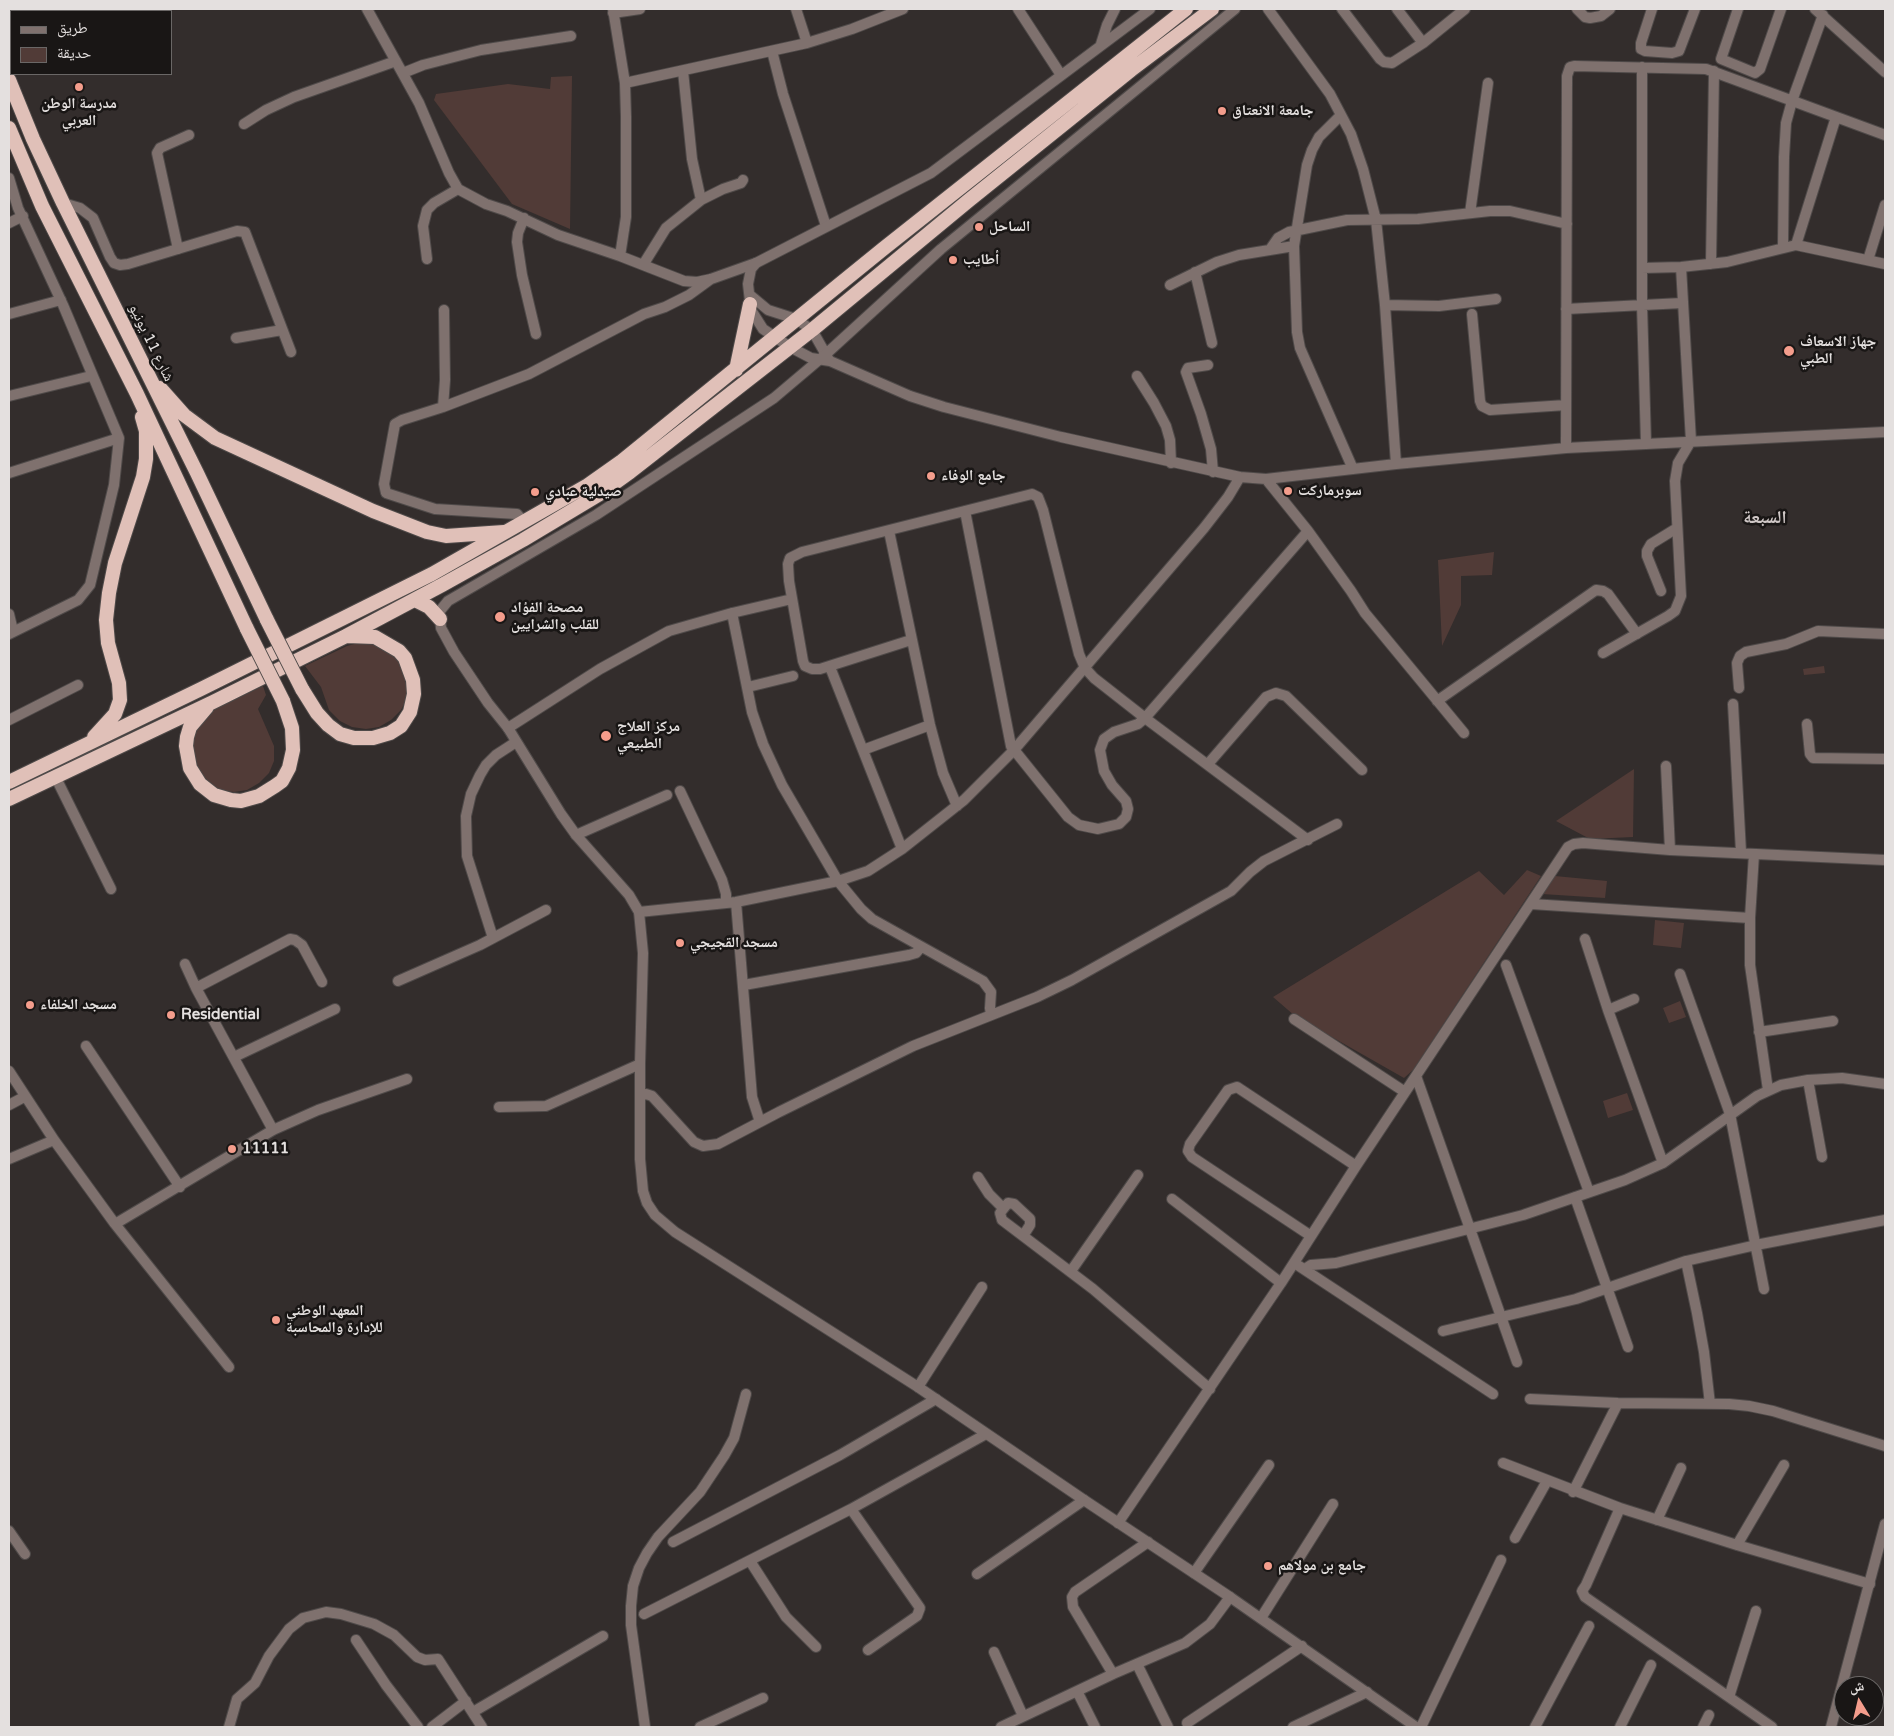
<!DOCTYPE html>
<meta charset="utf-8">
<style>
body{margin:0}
#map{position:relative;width:1894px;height:1736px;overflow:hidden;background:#332d2c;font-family:"Varela Round","Noto Naskh Arabic",sans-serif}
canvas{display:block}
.frame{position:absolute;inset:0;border:10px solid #e4e0df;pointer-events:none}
.legend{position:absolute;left:10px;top:10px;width:162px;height:65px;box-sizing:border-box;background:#191615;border:1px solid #6a6766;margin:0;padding:6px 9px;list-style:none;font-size:15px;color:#e4e0df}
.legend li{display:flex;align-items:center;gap:10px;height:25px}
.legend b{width:25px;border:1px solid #6a6766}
.north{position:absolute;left:1834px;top:1676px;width:50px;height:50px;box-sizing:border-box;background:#191615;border:1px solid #6a6766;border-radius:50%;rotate:351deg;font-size:14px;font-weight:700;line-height:20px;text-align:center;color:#e4e0df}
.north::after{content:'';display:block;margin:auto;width:18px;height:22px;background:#f49d8c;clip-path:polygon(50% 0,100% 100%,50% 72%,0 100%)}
</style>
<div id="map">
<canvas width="1894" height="1736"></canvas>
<div class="frame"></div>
<ul class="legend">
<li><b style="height:6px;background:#7f716e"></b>طريق</li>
<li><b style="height:14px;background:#513b37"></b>حديقة</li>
</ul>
<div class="north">ش</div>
</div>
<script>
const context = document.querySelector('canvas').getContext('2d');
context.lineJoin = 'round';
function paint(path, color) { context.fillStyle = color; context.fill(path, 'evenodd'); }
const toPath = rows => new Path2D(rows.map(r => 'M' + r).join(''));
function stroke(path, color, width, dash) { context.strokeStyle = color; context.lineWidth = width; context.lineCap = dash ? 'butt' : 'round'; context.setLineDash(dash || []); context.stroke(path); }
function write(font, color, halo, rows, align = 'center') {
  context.font = font + ' "Varela Round","Noto Naskh Arabic",sans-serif'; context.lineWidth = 5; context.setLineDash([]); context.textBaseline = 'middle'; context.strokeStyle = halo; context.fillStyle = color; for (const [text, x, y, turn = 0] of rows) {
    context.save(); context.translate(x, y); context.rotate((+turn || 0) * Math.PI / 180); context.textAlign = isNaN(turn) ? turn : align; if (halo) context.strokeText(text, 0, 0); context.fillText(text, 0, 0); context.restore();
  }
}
paint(toPath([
 [572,76,570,229,512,204,434,100,436,94,508,84,550,89,551,77],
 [1494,552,1492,575,1461,576,1461,605,1442,646,1438,560],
 [362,642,377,643,400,659,409,684,407,698,401,710,391,720,379,727,366,729,352,727,340,721,329,710,321,687,305,666,347,646],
 [1824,666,1825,673,1804,675,1803,669],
 [263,686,266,695,258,709,274,746,274,761,269,773,259,783,247,790,234,792,220,790,208,784,191,759,194,730,203,717,215,709],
 [1634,769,1633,837,1590,839,1556,821],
 [1527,870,1541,876,1413,1070,1404,1078,1295,1016,1273,997,1479,871,1504,895],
 [1555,876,1607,881,1605,898,1542,894],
 [1655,920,1684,923,1681,948,1653,945],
 [1680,1001,1686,1017,1669,1023,1663,1008],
 [1627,1093,1633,1110,1608,1118,1603,1101]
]), '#513b37');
const minor = toPath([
 [367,9,419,103,449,173,458,189,486,204,507,211,558,235,620,256,684,281,697,282,711,279,756,263],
 [613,9,625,83,626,117,626,217,620,256],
 [796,9,807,43],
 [1268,9,1330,94,1351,134,1363,169,1376,220,1385,305,1396,464],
 [1342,9,1380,59,1384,62,1392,63,1423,43,1465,9],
 [1397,9,1423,43],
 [1577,9,1585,17,1590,18,1601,16,1610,9],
 [1652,9,1641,43,1641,49,1645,51,1672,53,1679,51,1695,9],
 [1738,9,1721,59,1755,73,1760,69,1781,9],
 [1815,9,1885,72],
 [613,13,640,9],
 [772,51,783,94,826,226],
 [1642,67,1642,305,1646,443],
 [403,73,423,65,481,50,571,36],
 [625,83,807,43,852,29,903,9],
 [1341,115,1319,137,1312,150,1307,165,1294,246,1297,332,1300,348,1353,469],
 [244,124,266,110,294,97,396,61],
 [9,178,18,208,63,305,119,438,114,485,90,585,78,600,9,634],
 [701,200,723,189,741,183,743,180],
 [63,203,80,208,93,218,110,257,114,263,120,265,128,264,237,231,245,232,291,352],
 [1470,213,1488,83],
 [524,218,518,233,517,242,522,275,536,334],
 [9,223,23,216],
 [1796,245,1836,117],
 [1783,247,1784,157,1786,123,1792,101,1823,15],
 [1271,248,1278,238,1289,232,1347,220,1418,219,1490,211,1510,211,1567,224],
 [178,249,157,153,160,148,189,135],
 [427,259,423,226,427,210,434,203,458,189],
 [1868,260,1885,205],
 [1711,264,1714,71],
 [643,265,666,228,701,200,692,159,683,71],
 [1642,268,1681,267,1727,262,1796,245,1885,264],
 [1195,272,1212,343],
 [1170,285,1217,262,1239,255,1294,246],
 [1385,305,1439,306,1496,299],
 [1566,309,1682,303],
 [9,314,61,300],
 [1472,314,1480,401,1482,406,1490,410,1566,405],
 [812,330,829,360],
 [236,338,282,330],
 [790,347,811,358,830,361,910,396,944,407,1061,437,1240,477,1266,479,1396,464,1566,448,1885,432],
 [1208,365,1188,368,1186,372,1201,414,1211,449,1213,472],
 [1137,376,1154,403,1166,426,1170,440,1171,463],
 [9,396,91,376],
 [443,407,445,380,444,310],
 [1566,448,1567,76,1570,67,1574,66,1706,69,1885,135],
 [9,473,119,438],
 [1266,479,1308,531,1351,591,1365,613,1464,733],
 [965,511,1011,746,1068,817,1079,825,1098,829,1119,824,1126,817,1128,809,1126,801,1112,785,1104,771,1100,750,1104,739,1114,732,1138,724,1145,718,1308,531],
 [524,522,517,514,435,509,386,493,384,484,395,424,402,420,443,407,529,374,644,314,665,307,689,295,711,279],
 [889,531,930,725,943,773,957,806],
 [1661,591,1647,556,1647,551,1651,544,1677,528],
 [732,613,752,712,763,744,782,785,838,881,861,909,872,919,983,981,991,992,990,1008,991,1015],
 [9,614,13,631],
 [911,640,820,669,812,669,805,666,803,661,789,581,788,564,790,558,802,552,1032,494,1038,497,1043,510,1079,654,1085,668,1094,678,1145,718,1308,840],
 [1603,653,1668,616,1675,611,1681,596,1675,481,1678,463,1691,441,1681,267],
 [830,667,902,849],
 [748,687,793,676],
 [1739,688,1737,663,1740,656,1746,652,1786,644,1818,631,1885,634],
 [1437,701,1596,590,1603,591,1608,594,1637,634],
 [1733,704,1741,852],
 [9,720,78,685],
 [1807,724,1810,754,1813,758,1885,759],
 [508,728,600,669,669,631,732,613,792,599],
 [863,750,930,725],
 [1208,764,1266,697,1276,693,1286,696,1362,770],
 [1666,766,1670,850],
 [55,776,111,889],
 [680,791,722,880,726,894,726,903],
 [576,835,667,795],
 [1754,854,1750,918,1750,965,1768,1090],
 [736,902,752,1097,760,1122],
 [1531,904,1750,918],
 [639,912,736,902,838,881,868,871,902,849,964,800,1014,750,1204,528,1228,497,1240,477],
 [493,938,467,856,466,816,471,794,480,775,486,765,496,755,516,742],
 [1585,939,1608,1010,1663,1163],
 [185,964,196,988,273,1130],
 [1506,965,1589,1192],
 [1680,974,1730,1114,1764,1289],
 [398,981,480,945,546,910],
 [744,985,909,955,916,953,921,947],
 [196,988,290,939,295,940,302,945,322,982],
 [1608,1010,1634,999],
 [1294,1019,1405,1092],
 [1759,1032,1833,1021],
 [86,1046,180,1187],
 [234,1057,335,1009],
 [9,1071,54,1140,115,1224,229,1367],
 [1416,1076,1517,1362],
 [1808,1080,1822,1157],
 [640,1096,646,1094,652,1096,694,1142,703,1146,718,1144,779,1112,913,1046,1037,997,1072,980,1231,891,1250,872,1264,861,1337,824],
 [9,1105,24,1097],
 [499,1107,546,1106,640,1064],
 [9,1159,54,1140],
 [978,1177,989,1194,1003,1208],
 [1575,1197,1628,1347],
 [1172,1199,1281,1283],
 [115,1224,273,1130,318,1110,407,1079],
 [1023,1236,1030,1225,1030,1219,1014,1204,1008,1203,1000,1213,1002,1220,1093,1289,1210,1389],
 [1311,1236,1192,1157,1188,1151,1190,1144,1228,1090,1237,1087,1356,1166],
 [1686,1261,1697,1313,1704,1352,1710,1404],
 [1299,1266,1493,1394],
 [1305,1269,1311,1265,1336,1263,1523,1215,1625,1180,1663,1163,1757,1096,1781,1085,1808,1080,1842,1078,1885,1084],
 [1071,1271,1138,1175],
 [1443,1331,1576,1299,1686,1261,1756,1245,1885,1220],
 [918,1387,982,1287],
 [1530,1399,1618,1403,1729,1404,1749,1406,1773,1411,1885,1446],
 [1503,1463,1620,1508,1737,1545,1870,1584],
 [1573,1492,1618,1403],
 [1620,1508,1586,1585,1582,1591,1585,1597,1772,1727],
 [851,1509,920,1608,917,1616,868,1650],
 [1657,1520,1681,1468],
 [1118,1523,1281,1283,1356,1166,1568,847,1574,844,1583,843,1670,850,1885,860],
 [9,1531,25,1554],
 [1515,1538,1547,1481],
 [673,1542,840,1455,936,1399],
 [1737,1545,1784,1465],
 [750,1561,786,1617,816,1647],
 [1194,1573,1269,1465],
 [977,1574,1084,1500],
 [644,1614,851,1509,986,1434],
 [1261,1618,1333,1504],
 [356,1640,386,1685,418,1727],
 [994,1652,1023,1716],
 [1137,1664,1168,1727],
 [1113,1674,1073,1607,1072,1597,1075,1592,1148,1542],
 [1077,1691,1095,1727],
 [1729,1697,1756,1611],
 [473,1712,603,1636],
 [1187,1723,1302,1646],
 [229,1727,237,1699,255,1683,269,1656,289,1629,303,1618,326,1612,341,1614,374,1624,394,1635,417,1657,425,1660,438,1659,482,1727],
 [432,1727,466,1701],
 [645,1727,631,1625,631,1606,633,1586,639,1568,647,1553,658,1537,700,1492,724,1456,734,1438,746,1394],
 [700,1727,763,1698],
 [1001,1727,1113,1674,1185,1643,1210,1624,1230,1597],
 [1293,1727,1367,1692],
 [1421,1727,1501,1560],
 [1535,1727,1589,1626],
 [1620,1727,1651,1665],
 [1703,1727,1709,1715]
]);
const tertiary = toPath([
 [1018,9,1061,75],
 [1235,9,941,249,826,354,774,398,596,515,448,601,439,612,440,619,441,628,454,652,488,703,508,728,561,814,576,835,629,895,639,912,643,953,640,1064,640,1159,643,1191,647,1203,655,1215,675,1232,918,1387,1084,1500,1230,1597,1416,1727],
 [1101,44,1107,25,1115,9],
 [750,295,768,310,796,319,812,330],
 [790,347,763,329,751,310,748,284,751,269,756,263,931,173,1150,9],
 [1831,1727,1885,1524]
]);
const trunk = toPath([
 [9,80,33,139,63,203,197,473,267,620],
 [9,128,42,206,137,394,247,629],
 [736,370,750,304],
 [160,388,184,415,215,438,373,511,427,532,446,536,504,532],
 [415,600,429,607,440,619],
 [302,689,317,713,328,725,340,734,354,738,373,738,390,733,401,726,410,712,414,694,413,680,405,658,399,651,375,637,347,636],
 [207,707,190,727,187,737,186,746,190,768,200,784,214,795,231,800,241,801,259,796,275,786,282,781,289,768,293,750,292,728,283,701],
 [94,737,115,714,120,700,119,683,108,643,106,620,109,593,115,563,143,477,146,459,146,431,142,417],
 [9,782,201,689,432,574,588,485,622,461,883,249,1186,9],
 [9,799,213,702,346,636,442,585,523,540,598,495,630,472,812,330,968,201,1131,70,1212,9]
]);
stroke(minor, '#4f4a49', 12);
stroke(tertiary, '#4f4a49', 12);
stroke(trunk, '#4f4a49', 16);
stroke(minor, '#7f716e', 10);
stroke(tertiary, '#7f716e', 10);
stroke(trunk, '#e0c0b8', 14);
const trunkBridge = toPath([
 [267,620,302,689],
 [247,629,283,701]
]);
stroke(trunkBridge, '#4f4a49', 16, []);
stroke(trunkBridge, '#e0c0b8', 14);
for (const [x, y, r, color] of [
 [79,87,5,"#f49d8c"],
 [1222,111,5,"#f49d8c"],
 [979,227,5,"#f49d8c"],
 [953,260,5,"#f49d8c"],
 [1789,351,6,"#f49d8c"],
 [931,476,5,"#f49d8c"],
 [1288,491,5,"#f49d8c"],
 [535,492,5,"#f49d8c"],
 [500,617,6,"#f49d8c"],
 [606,736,6,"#f49d8c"],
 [680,943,5,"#f49d8c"],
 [30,1005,5,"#f49d8c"],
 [171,1015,5,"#f49d8c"],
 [232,1149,5,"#f49d8c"],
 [276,1320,5,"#f49d8c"],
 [1268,1566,5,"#f49d8c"]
]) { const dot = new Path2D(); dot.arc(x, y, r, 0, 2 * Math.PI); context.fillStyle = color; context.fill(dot); stroke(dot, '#191615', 2); }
write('bold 15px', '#e4e0df', '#191615', [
 ["مدرسة الوطن",79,104,"center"],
 ["العربي",79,121,"center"],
 ["جامعة الانعتاق",1232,111],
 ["الساحل",989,227],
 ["أطايب",963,260],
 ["جهاز الاسعاف",1800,342],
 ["الطبي",1800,359],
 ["جامع الوفاء",941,476],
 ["سوبرماركت",1298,491],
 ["صيدلية عبادي",545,492],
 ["مصحة الفؤاد",511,608],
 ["للقلب والشرايين",511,625],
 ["مركز العلاج",617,727],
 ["الطبيعي",617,744],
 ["مسجد القجيجي",690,943],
 ["مسجد الخلفاء",40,1005],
 ["Residential",181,1015],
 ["11111",242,1149],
 ["المعهد الوطني",286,1311],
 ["للإدارة والمحاسبة",286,1328],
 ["جامع بن مولاهم",1278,1566]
], 'left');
write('15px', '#e4e0df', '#191615', [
 ["شارع 11 يونيو",151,343,64]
]);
write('bold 18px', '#d0c8c7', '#191615', [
 ["السبعة",1765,518]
]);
</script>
